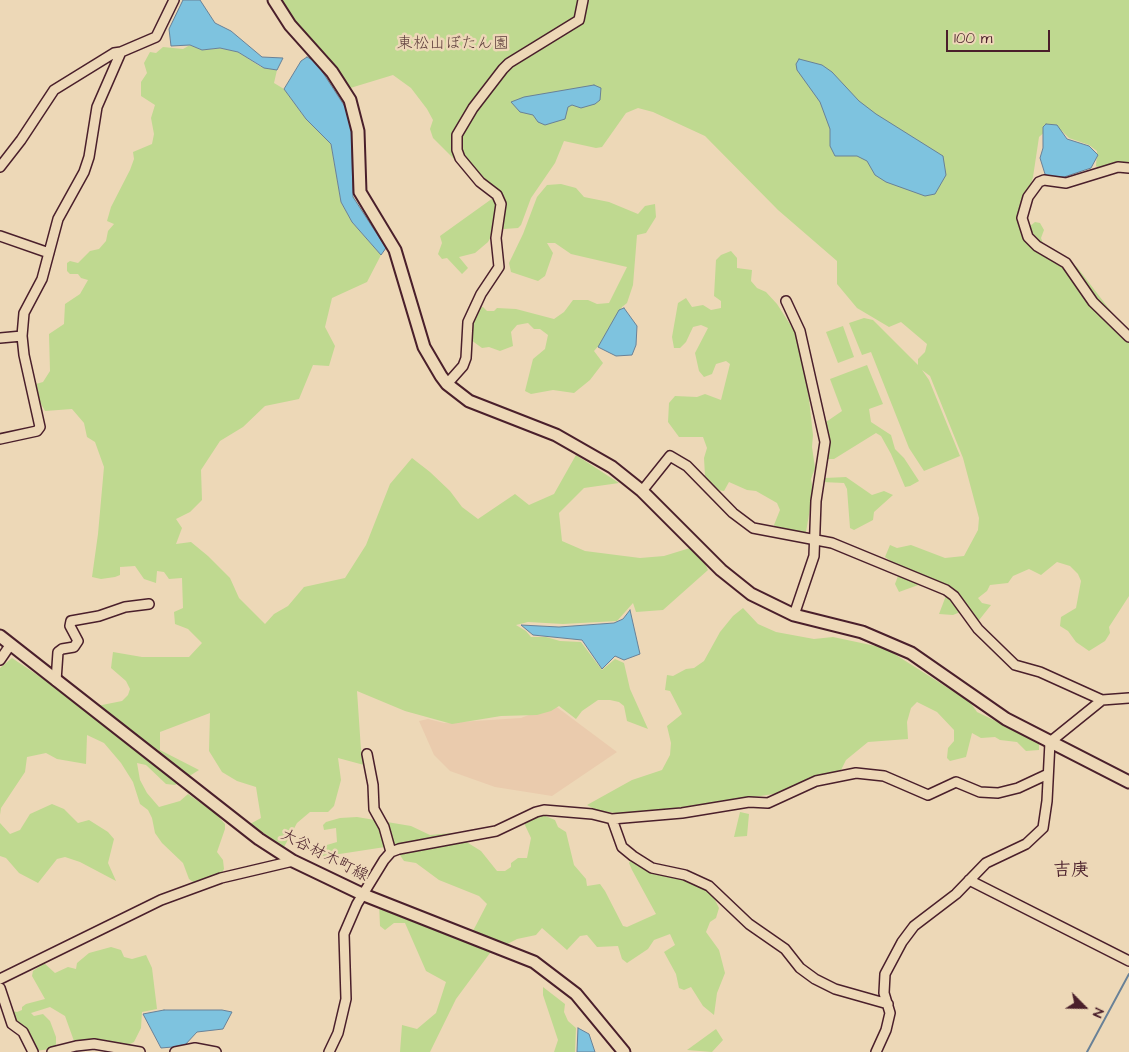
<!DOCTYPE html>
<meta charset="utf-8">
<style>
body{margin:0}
#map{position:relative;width:1129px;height:1052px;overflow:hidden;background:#edd8b7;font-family:"Architects Daughter",sans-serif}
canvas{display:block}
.north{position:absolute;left:1059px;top:982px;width:50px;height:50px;-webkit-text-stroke:4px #edd8b7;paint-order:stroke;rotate:113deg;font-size:14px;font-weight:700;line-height:20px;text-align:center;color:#4a1f2b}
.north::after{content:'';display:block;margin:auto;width:18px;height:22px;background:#4a1f2b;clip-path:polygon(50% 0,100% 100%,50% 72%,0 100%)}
.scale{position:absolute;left:946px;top:30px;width:104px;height:22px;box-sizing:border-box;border:2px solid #4a1f2b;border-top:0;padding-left:6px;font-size:15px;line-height:18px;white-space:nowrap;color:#4a1f2b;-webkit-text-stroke:4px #edd8b7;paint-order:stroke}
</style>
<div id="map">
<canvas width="1129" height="1052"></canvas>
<div class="north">N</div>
<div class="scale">100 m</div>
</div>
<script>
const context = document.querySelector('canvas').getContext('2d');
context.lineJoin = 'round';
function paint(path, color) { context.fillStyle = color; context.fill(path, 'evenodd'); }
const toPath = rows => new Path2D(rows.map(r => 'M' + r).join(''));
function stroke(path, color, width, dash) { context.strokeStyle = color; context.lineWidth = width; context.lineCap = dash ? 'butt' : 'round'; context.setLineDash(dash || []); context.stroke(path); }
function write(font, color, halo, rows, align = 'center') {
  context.font = font + ' "Architects Daughter","Klee One",sans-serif'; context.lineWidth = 5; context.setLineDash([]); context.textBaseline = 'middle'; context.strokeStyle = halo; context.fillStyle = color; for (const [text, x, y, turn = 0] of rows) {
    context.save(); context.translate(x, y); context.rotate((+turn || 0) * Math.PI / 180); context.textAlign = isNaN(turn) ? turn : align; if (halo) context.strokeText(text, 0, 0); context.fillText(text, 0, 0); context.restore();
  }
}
paint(toPath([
 [554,705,617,752,552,796,495,787,450,771,434,755,419,721,428,719,444,723,521,718]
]), '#eacbad');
paint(toPath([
 [280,0,1129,0,1129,164,1100,170,1096,166,1097,151,1089,145,1069,138,1062,131,1048,129,1039,137,1033,177,1021,214,1029,227,1035,222,1040,223,1044,230,1041,238,1044,246,1077,267,1129,335,1129,596,1109,627,1110,633,1105,641,1089,651,1076,642,1068,631,1060,626,1061,617,1076,608,1081,581,1078,574,1070,566,1057,562,1041,575,1029,569,1013,576,1008,583,990,585,987,591,978,598,982,603,991,605,976,624,965,610,953,615,939,614,947,593,921,584,899,592,895,584,898,576,895,564,885,557,890,545,897,548,911,545,945,558,964,556,978,530,979,518,963,458,930,376,922,370,929,380,960,456,924,471,909,448,871,352,862,355,849,323,864,318,873,320,918,365,918,359,925,352,927,344,901,322,889,327,857,308,837,284,837,261,778,210,705,136,653,112,638,108,626,113,602,147,596,148,564,141,555,163,531,198,521,225,518,228,504,229,499,227,497,211,493,233,488,242,475,253,459,257,468,268,462,274,447,258,442,259,438,254,442,243,440,236,493,198,433,138,430,129,433,120,427,109,411,88,393,75,347,89,294,22],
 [190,45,202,50,220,48,238,52,261,67,277,70,274,83,284,89,306,119,331,144,341,202,352,222,381,255,367,282,332,298,325,327,335,346,329,366,313,365,299,399,265,406,243,427,220,441,201,470,202,500,190,512,176,519,182,528,176,544,191,542,208,556,230,578,239,598,265,624,274,614,288,606,304,587,345,578,366,545,390,484,412,458,430,472,450,491,462,507,478,519,515,494,529,505,554,494,576,455,619,483,584,488,559,513,562,541,585,551,640,558,664,556,690,548,701,556,708,570,663,610,636,612,633,603,617,621,563,624,528,622,516,625,526,631,531,637,546,637,560,641,581,642,602,670,615,659,624,663,630,689,648,729,627,721,624,706,619,702,610,700,598,700,582,711,576,719,559,706,551,711,537,715,501,716,452,724,405,711,357,691,361,750,364,765,338,758,341,780,334,806,328,812,310,812,297,823,284,847,250,824,261,818,256,787,237,781,222,772,209,751,210,713,160,732,160,750,199,770,175,785,166,784,146,765,137,763,140,780,147,793,159,807,180,801,188,794,215,813,225,824,225,829,217,852,223,860,224,869,221,874,196,884,189,879,183,863,162,843,155,833,152,818,148,810,140,804,133,782,121,763,104,743,87,735,86,764,57,759,46,753,27,757,25,772,1,808,0,815,0,668,12,658,82,705,102,705,122,701,128,695,130,689,126,681,111,668,113,652,142,657,189,657,202,643,188,629,175,624,174,612,183,608,182,578,169,579,164,572,157,571,156,583,144,579,135,566,120,567,120,575,115,577,101,579,92,577,98,534,104,467,95,442,87,437,84,423,72,409,45,411,40,402,36,384,43,382,50,371,49,334,64,324,65,304,80,294,88,280,81,278,78,274,70,274,67,271,67,263,70,261,78,263,90,251,99,249,106,241,108,231,114,224,107,221,111,207,130,170,134,159,133,152,152,144,154,134,151,118,155,105,141,96,141,82,147,73,144,63,150,52,156,53,163,47,183,49],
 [561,184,576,188,584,197,609,202,638,214,645,206,655,204,656,217,646,233,637,235,633,285,627,303,622,307,614,328,594,351,603,363,590,380,574,393,553,390,531,394,525,391,533,359,545,349,548,335,540,329,534,329,528,323,517,325,511,332,513,346,500,351,489,347,482,348,471,340,473,318,479,308,483,307,487,311,494,311,497,308,516,309,554,319,564,312,573,300,588,300,597,304,609,303,627,267,571,254,555,243,547,243,553,253,545,276,538,281,511,272,509,263,523,234,537,197,547,185],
 [731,251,737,258,737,268,752,270,751,281,757,288,766,292,777,304,795,332,807,381,813,435,812,447,815,468,811,479,813,491,806,532,794,533,776,530,774,525,780,510,777,503,756,491,747,490,729,482,724,491,717,490,705,476,704,458,707,448,703,437,679,437,668,422,669,403,675,396,697,397,705,394,721,400,730,364,726,361,716,364,712,374,704,377,699,371,695,353,708,328,701,325,693,327,686,342,680,348,674,348,672,337,678,303,686,298,692,307,703,305,711,310,721,308,721,301,714,296,716,260,721,255],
 [843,326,854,357,838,363,826,332],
 [867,365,883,404,869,409,871,422,891,435,895,449,904,458,919,481,910,486,905,487,891,454,881,436,876,433,834,459,827,459,820,452,821,432,826,422,842,411,830,379],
 [846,477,872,495,884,491,893,495,874,512,873,520,854,530,850,528,847,489,844,483,822,482,825,478],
 [743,608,758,624,776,632,814,639,833,637,885,648,970,702,977,712,1039,742,1039,750,1026,751,1017,742,1000,740,995,737,981,738,972,733,966,757,950,761,947,758,948,748,954,741,954,730,937,712,917,702,911,708,907,722,908,739,868,742,846,760,841,770,781,793,641,813,615,813,596,810,587,805,632,780,662,770,670,755,671,743,667,726,682,714,670,691,665,690,667,675,673,676,686,669,694,668,704,661,720,632,733,616],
 [52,804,64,809,78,823,89,820,108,832,114,839,108,863,116,881,80,862,65,857,57,859,38,883,19,873,6,858,0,856,0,823,10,834,20,830,30,814],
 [740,812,749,814,747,836,734,837],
 [543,815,555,820,558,827,566,832,574,865,586,879,587,886,600,884,605,891,623,926,627,927,656,914,632,870,629,863,631,859,678,876,712,894,719,908,716,918,710,922,706,932,719,950,725,973,717,993,714,1015,703,1006,691,987,684,990,679,988,676,974,664,952,675,945,670,934,654,940,648,949,627,963,622,959,618,946,597,947,587,935,580,936,567,950,542,928,536,935,517,939,490,953,456,999,430,1052,400,1052,402,1025,417,1029,436,1013,446,982,426,971,405,923,394,923,385,930,380,926,379,903,463,940,474,929,487,904,479,896,439,880,416,863,404,861,395,848,385,847,320,857,320,847,337,842,336,828,324,830,323,825,326,822,340,818,357,817,411,826,430,835,452,833,481,851,497,871,505,871,511,867,511,863,518,858,527,858,531,838,524,823,534,817],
 [111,947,121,950,124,957,132,959,146,955,152,968,157,1009,142,1012,141,1028,134,1042,128,1045,100,1039,74,1041,65,1016,50,1007,31,1013,34,1016,43,1014,50,1021,56,1037,56,1048,36,1051,14,1024,9,1013,12,1011,17,1012,22,1010,22,1007,26,1004,45,999,32,976,33,971,44,963,55,973,68,967,76,969,77,963,89,953],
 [543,987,565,1004,564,1012,568,1021,576,1028,575,1052,554,1052,558,1040,543,995],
 [716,1029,723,1040,712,1052,687,1050]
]), '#bfd990');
const water = toPath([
 [183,0,200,0,215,23,231,31,262,57,283,58,277,70,264,68,238,52,220,48,202,50,190,45,171,46,169,29,183,0],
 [307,57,316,62,351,116,353,197,386,248,381,255,352,222,341,202,331,144,306,119,284,89,301,61,307,57],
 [799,59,822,65,832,72,859,101,876,114,943,156,946,175,935,194,925,196,886,182,875,175,867,161,857,156,835,156,830,146,830,129,820,102,797,70,796,64,799,59],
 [594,85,601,88,600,100,595,104,581,108,572,105,568,107,565,119,545,125,538,122,533,115,520,112,511,102,524,97,594,85],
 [1046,124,1057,125,1067,139,1089,146,1098,155,1091,168,1064,177,1050,177,1045,174,1040,158,1043,148,1043,127,1046,124],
 [624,308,637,326,636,345,632,355,616,356,598,347,619,310,624,308],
 [630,610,640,654,624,660,615,656,602,669,582,640,533,635,521,625,559,627,614,623,623,619,630,610],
 [164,1010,222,1010,232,1012,223,1029,197,1032,184,1046,161,1048,143,1014,164,1010],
 [578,1028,589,1034,595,1052,577,1052,578,1028]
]);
paint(water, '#7ec3df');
stroke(water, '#698197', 1);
stroke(toPath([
 [1087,1052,1129,974]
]), '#698197', 2);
const street = toPath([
 [0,167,21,140,54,90,114,53,121,52,156,37,174,0],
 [1129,168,1118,167,1066,183,1044,180,1039,182,1028,197,1022,218,1028,237,1037,246,1066,263,1093,302,1129,337],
 [0,236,49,253],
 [786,301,800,331,825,442,816,501,814,556,794,615],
 [0,338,22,336],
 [447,384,463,366,466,358,468,322,481,294,499,267,496,238,501,204,497,195,480,182,460,158,457,150,457,135,473,108,503,69,509,63,579,20,583,0],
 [0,439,37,431,40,427,24,355,22,336,24,313,42,279,58,219,84,172,89,157,97,107,121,52],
 [642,491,670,456,687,466,733,513,753,528,832,543,946,590,954,596,978,629,1015,665,1040,672,1102,700,1129,698],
 [0,660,11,644],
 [56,681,58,652,62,649,74,647,78,641,70,626,71,621,99,616,125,607,149,604],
 [367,754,373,785,374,809,384,827,391,852],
 [612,819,622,847,633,856,652,868,685,875,709,886,749,924,785,949,800,968,815,979,835,989,888,1004],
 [969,880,1129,961],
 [0,979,161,900,221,878,293,861],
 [0,988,12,1024,23,1032,33,1052],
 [52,1052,76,1046,94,1044,140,1052],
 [175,1052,195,1048,216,1052],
 [329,1052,338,1033,346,999,344,934,357,904,384,860,391,852,399,849,496,831,536,812,544,810,592,814,612,819,682,813,749,802,768,803,816,781,856,773,884,776,928,795,956,782,980,792,998,793,1018,788,1048,774],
 [876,1052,886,1030,890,1013,884,993,885,974,902,942,914,926,956,894,986,863,1026,844,1043,828,1047,801,1050,742,1102,700]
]);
const secondary = toPath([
 [274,0,290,25,332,72,350,100,358,131,360,192,395,250,424,347,441,376,447,384,469,401,556,435,612,467,642,491,721,570,751,594,794,615,862,632,911,653,1006,719,1129,782],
 [0,636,259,839,293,861,364,895,534,962,576,994,624,1052]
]);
stroke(street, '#4a1f2b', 12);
stroke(secondary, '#4a1f2b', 15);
stroke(street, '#edd8b7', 9);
stroke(secondary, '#edd8b7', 11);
write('16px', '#5c3b3a', '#edd8b7', [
 ["東松山ぼたん園",453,45]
]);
write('16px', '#4a1f2b', '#edd8b7', [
 ["大谷材木町線",324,856,27]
]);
write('bold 18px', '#4a1f2b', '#edd8b7', [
 ["吉庚",1071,871]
]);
</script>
